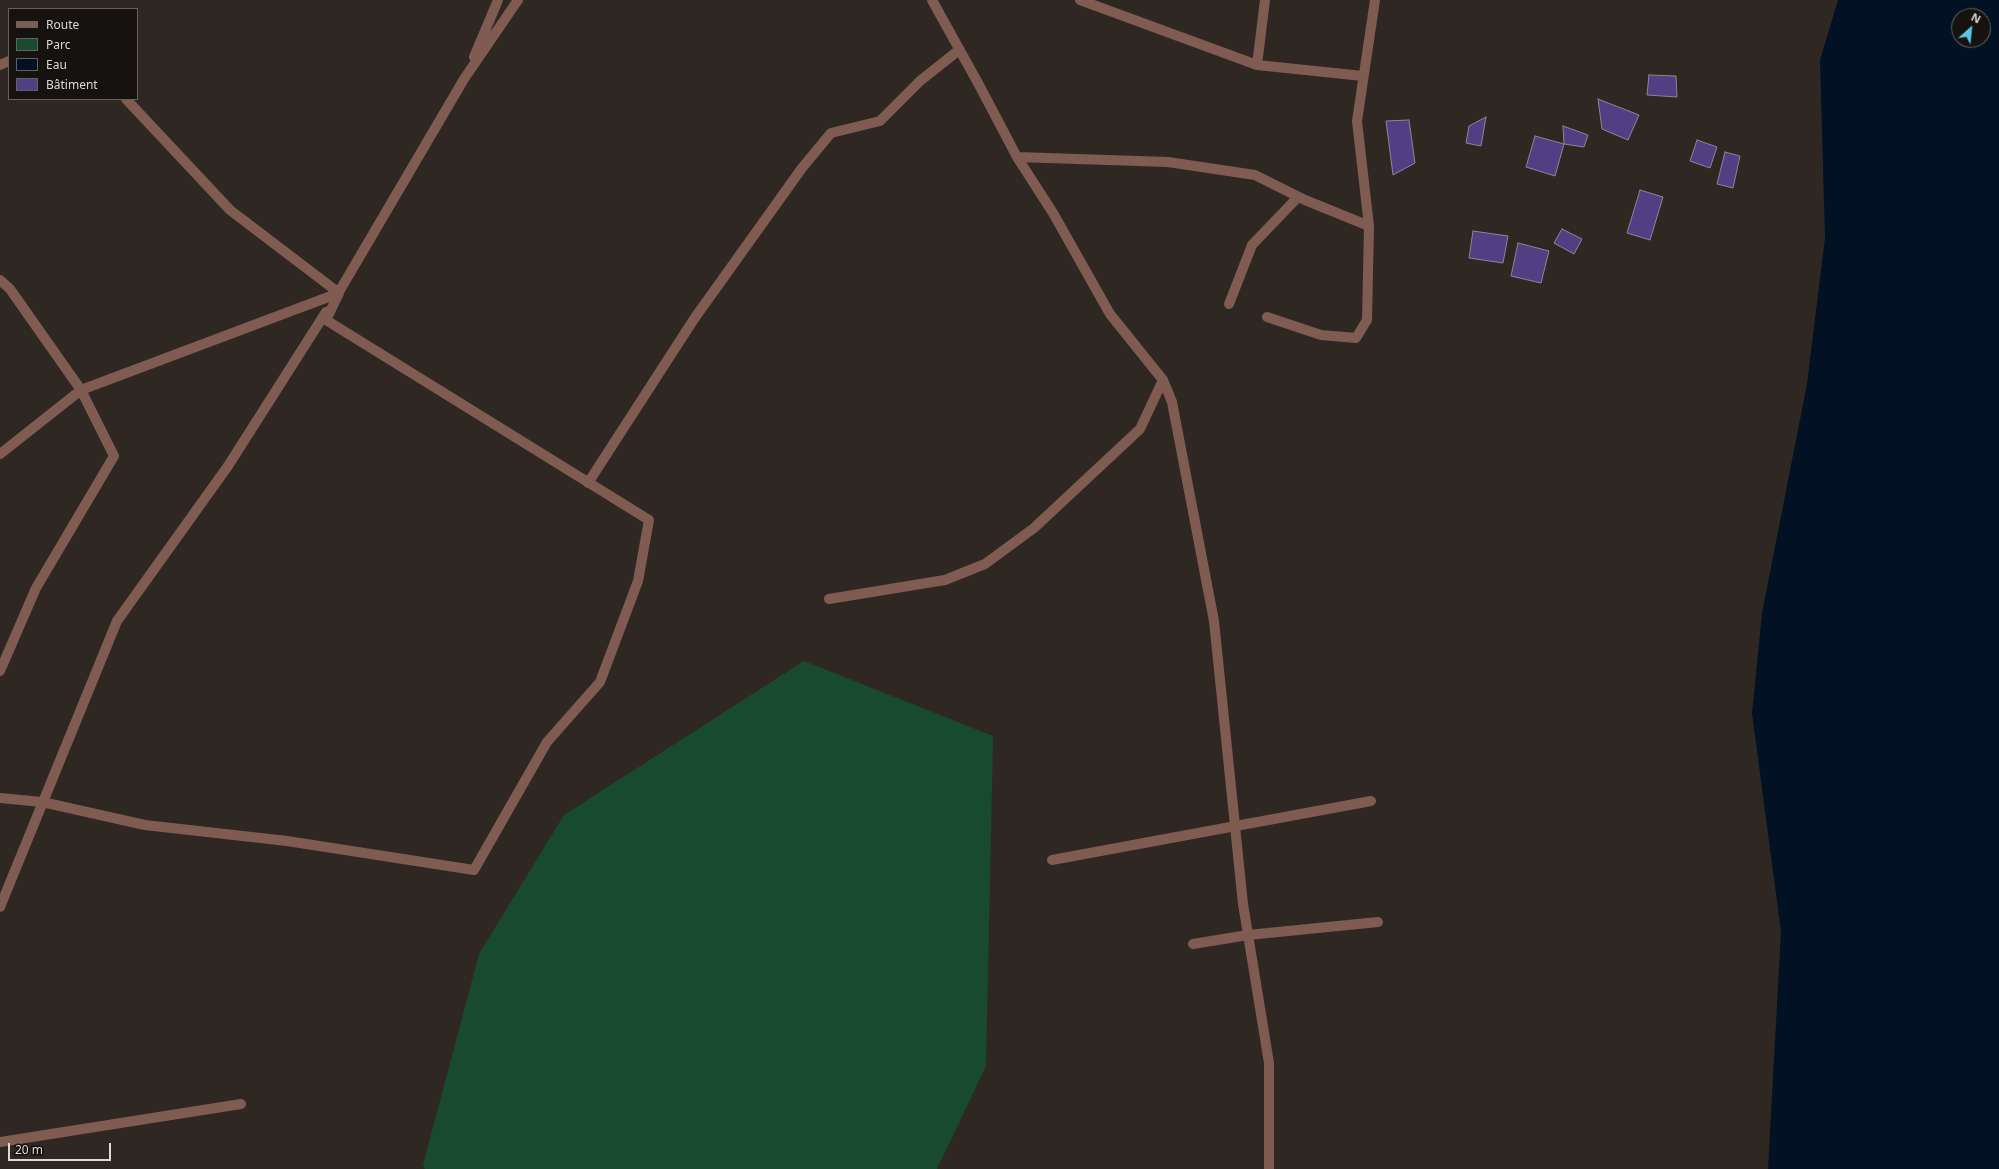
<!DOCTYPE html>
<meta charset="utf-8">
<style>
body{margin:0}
#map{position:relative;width:1999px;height:1169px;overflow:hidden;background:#2f2822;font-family:"Noto Sans",sans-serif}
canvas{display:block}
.legend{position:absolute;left:8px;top:8px;width:130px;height:92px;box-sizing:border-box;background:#15120f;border:1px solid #65625e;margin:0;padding:5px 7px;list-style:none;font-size:12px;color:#ddd9d5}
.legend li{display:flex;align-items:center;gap:8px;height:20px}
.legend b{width:20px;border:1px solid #65625e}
.north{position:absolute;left:1951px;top:8px;width:40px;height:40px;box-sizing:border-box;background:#15120f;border:1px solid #65625e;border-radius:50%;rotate:27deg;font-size:11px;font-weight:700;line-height:16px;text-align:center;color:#ddd9d5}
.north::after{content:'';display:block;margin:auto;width:14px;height:18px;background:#59c8e5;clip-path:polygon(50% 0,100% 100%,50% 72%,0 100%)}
.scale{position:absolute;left:8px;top:1143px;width:103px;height:18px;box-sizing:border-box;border:2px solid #ddd9d5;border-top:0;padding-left:5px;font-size:12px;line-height:14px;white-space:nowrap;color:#ddd9d5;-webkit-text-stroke:3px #15120f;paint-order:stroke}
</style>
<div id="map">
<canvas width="1999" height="1169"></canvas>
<ul class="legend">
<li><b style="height:5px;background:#7f5b52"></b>Route</li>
<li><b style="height:11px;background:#184b2d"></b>Parc</li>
<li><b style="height:11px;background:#021123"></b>Eau</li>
<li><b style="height:11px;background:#513f83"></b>Bâtiment</li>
</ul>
<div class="north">N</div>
<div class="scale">20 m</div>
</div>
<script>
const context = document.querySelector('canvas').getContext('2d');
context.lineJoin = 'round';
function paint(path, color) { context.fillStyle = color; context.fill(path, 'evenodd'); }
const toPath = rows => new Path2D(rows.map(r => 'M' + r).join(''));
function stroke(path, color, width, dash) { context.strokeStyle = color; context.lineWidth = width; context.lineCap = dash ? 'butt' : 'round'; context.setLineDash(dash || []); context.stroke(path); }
paint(toPath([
 [804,661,993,736,986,1066,937,1169,425,1169,423,1165,479,954,564,815]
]), '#184b2d');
paint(toPath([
 [1838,0,1999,0,1999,1169,1768,1169,1781,932,1752,713,1762,613,1807,384,1825,238,1820,60],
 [1959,16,1983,16,1983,40,1959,40]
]), '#021123');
const building = toPath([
 [1649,75,1676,76,1677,97,1647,95,1649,75],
 [1598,99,1639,115,1628,140,1602,129,1598,99],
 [1486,117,1481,146,1466,143,1469,126,1486,117],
 [1409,120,1415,163,1393,175,1386,121,1409,120],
 [1563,126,1588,135,1584,147,1564,144,1563,126],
 [1535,136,1564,144,1555,176,1526,167,1535,136],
 [1697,140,1717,147,1710,168,1690,161,1697,140],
 [1725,152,1740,156,1733,188,1717,184,1725,152],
 [1640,190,1663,197,1650,240,1627,233,1640,190],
 [1562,229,1582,239,1574,254,1554,243,1562,229],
 [1473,231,1508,236,1503,263,1469,258,1473,231],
 [1518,243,1549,251,1541,283,1511,276,1518,243]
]);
paint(building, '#513f83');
stroke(building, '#8a8892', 1);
stroke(toPath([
 [932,0,978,83,1017,157,1053,213,1110,314,1163,380,1172,402,1214,621,1243,904,1269,1063,1269,1169],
 [1080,0,1257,65,1363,76],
 [474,57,498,0],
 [0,65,9,61],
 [1257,65,1265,0],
 [1017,157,1168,162,1255,175,1305,200,1369,226],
 [0,280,10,289,81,390,114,456,36,588,0,671],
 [336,297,464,79,518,0],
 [1229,304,1252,245,1298,197],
 [1267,317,1321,335,1356,338,1367,320,1369,226,1357,121,1375,0],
 [0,454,81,390,339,293],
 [588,483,694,319,802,168,831,133,880,121,920,81,959,50],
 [829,599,945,580,985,564,1034,528,1140,429,1163,380],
 [0,798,42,802,145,825,287,841,474,870,547,742,600,682,638,581,649,520,326,320,339,293,230,210,126,99],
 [1052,860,1371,801],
 [0,907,117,621,228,466,326,312],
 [1193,944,1248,935,1378,922],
 [0,1142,241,1104]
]), '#7f5b52', 10);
</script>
